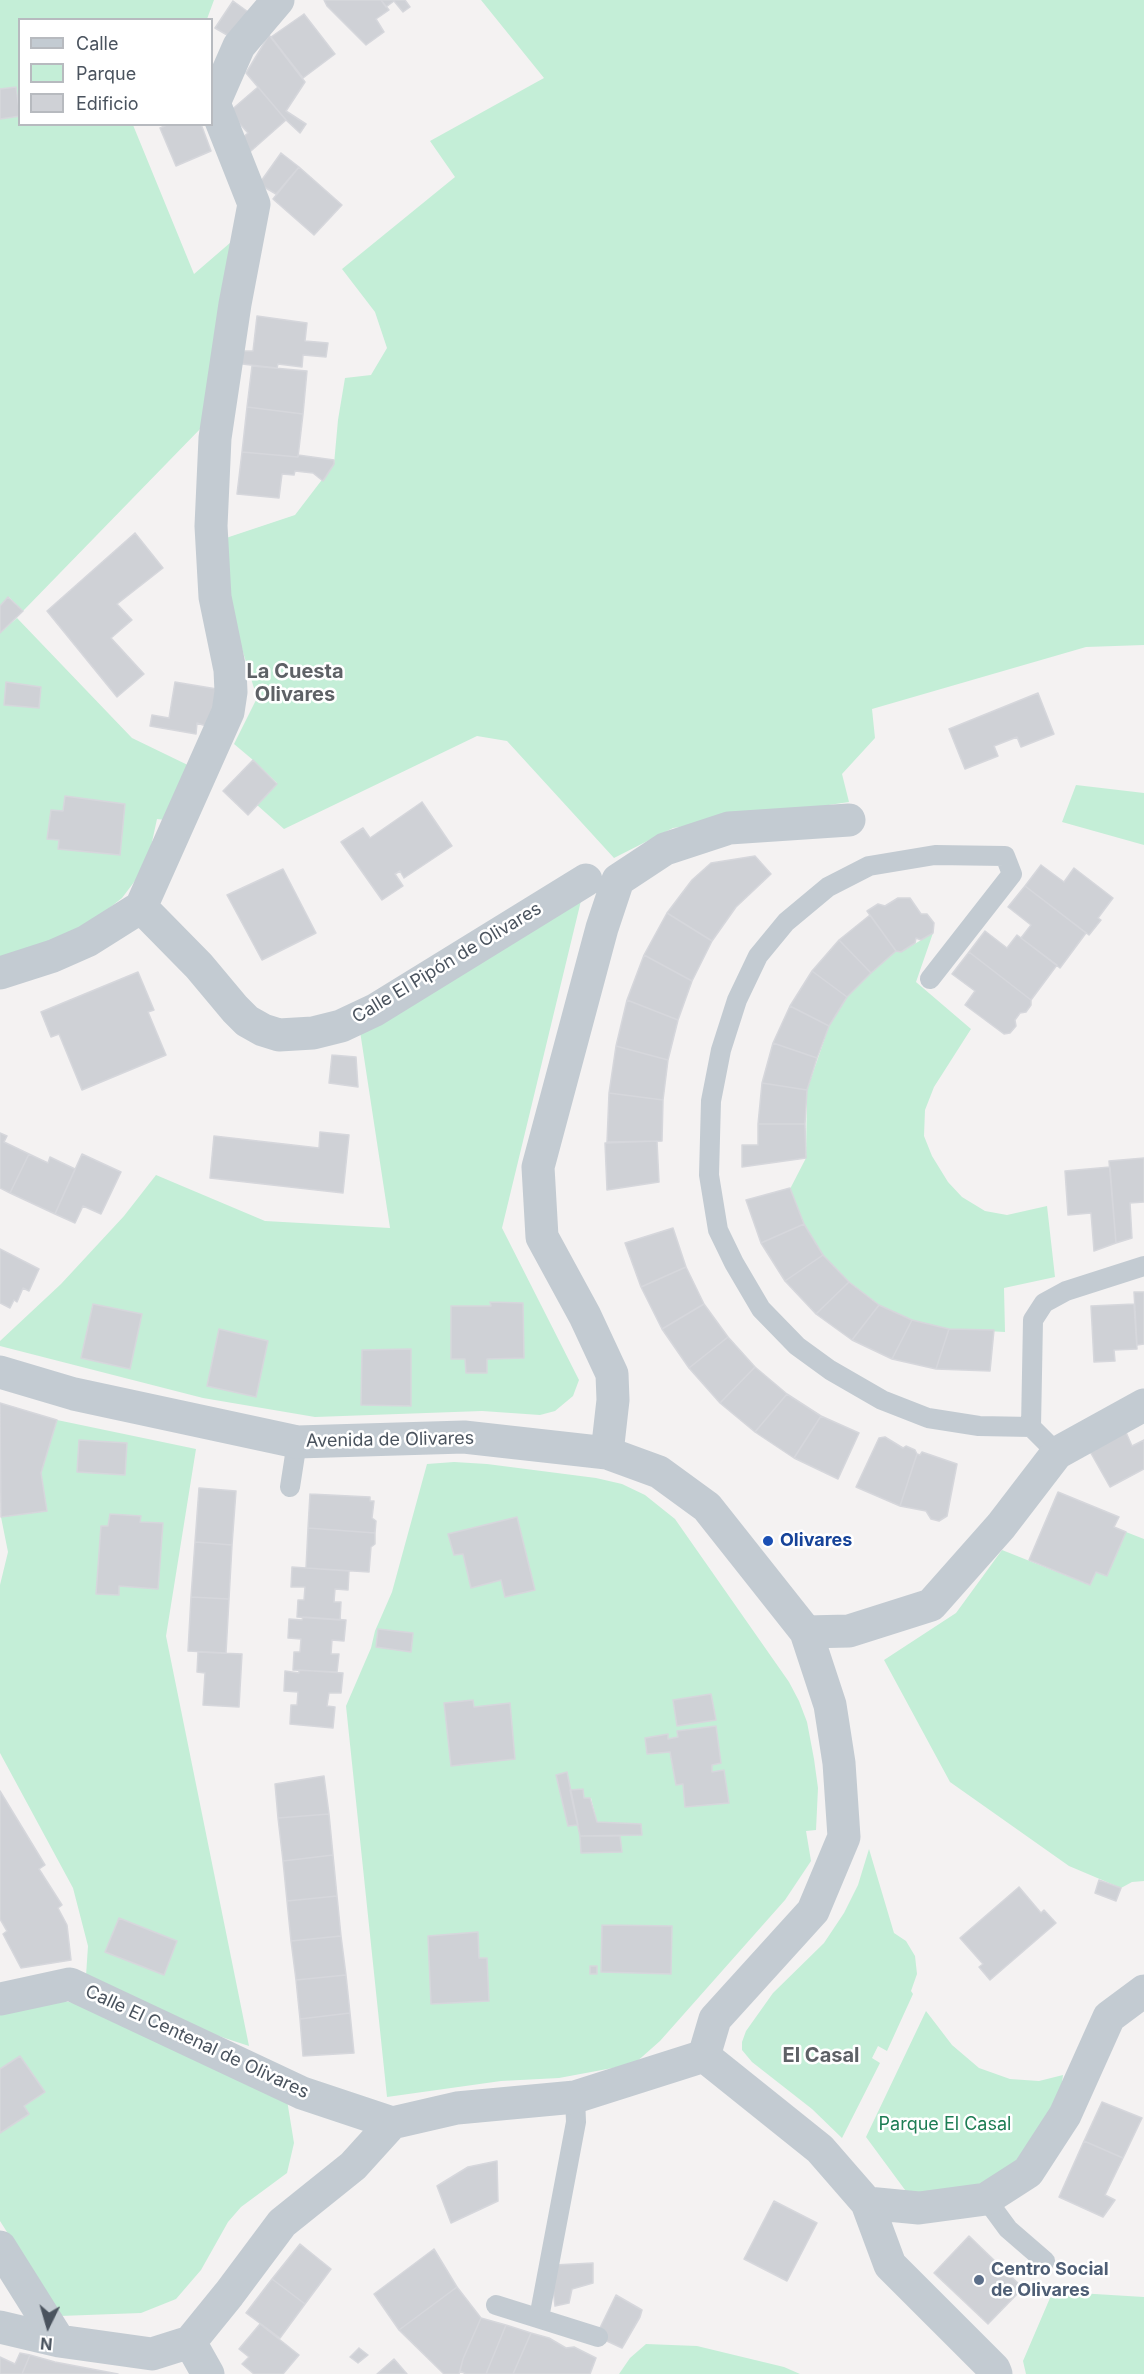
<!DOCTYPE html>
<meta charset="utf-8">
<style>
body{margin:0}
#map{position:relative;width:1144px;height:2374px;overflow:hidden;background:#f4f2f2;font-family:Inter,sans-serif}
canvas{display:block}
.legend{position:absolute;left:18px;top:18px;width:195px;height:108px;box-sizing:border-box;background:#fff;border:2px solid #b7babf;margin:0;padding:8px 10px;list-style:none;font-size:18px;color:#4a535e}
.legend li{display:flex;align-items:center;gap:12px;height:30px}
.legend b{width:30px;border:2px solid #b7babf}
.north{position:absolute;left:18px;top:2296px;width:60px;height:60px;-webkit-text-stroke:4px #fff;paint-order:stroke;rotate:185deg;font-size:16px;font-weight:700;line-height:24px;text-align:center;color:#4a535e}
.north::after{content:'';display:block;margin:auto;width:21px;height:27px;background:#4a535e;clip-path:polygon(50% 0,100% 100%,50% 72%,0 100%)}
</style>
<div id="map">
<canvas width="1144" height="2374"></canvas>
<ul class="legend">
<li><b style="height:8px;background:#c3cbd2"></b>Calle</li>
<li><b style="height:16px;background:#c4eed7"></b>Parque</li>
<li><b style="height:16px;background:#cfd1d6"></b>Edificio</li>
</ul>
<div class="north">N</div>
</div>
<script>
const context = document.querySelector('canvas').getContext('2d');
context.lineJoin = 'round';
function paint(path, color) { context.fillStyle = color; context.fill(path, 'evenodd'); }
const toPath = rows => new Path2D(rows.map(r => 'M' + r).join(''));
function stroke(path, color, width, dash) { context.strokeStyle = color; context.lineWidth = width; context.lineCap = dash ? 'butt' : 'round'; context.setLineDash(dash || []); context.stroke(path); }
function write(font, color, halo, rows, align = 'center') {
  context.font = font + ' Inter,sans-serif'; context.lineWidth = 5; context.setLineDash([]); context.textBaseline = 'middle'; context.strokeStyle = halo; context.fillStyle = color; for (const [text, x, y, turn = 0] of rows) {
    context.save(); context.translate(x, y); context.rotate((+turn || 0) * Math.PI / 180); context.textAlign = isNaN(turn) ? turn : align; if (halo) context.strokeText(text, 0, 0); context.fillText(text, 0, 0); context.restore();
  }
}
paint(toPath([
 [0,0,214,0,207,19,20,20,20,124,133,125,194,274,238,236,203,426,23,611,9,597,0,606],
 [481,0,1144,0,1144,645,1086,647,872,709,875,738,842,774,849,802,673,828,614,858,507,741,477,736,284,829,257,805,277,783,253,760,234,744,257,698,231,613,223,539,295,515,334,464,338,420,345,378,371,375,387,348,375,312,342,269,455,177,430,141,544,78],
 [17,618,132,738,196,769,165,820,157,819,147,865,122,898,83,929,0,960,0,633],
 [1076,785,1144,793,1144,845,1062,822],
 [586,880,502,1228,579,1380,573,1396,555,1411,540,1415,482,1411,315,1417,203,1398,0,1346,0,1341,61,1284,124,1216,156,1175,265,1221,390,1228,358,1018],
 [933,933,916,982,971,1029,934,1087,925,1110,924,1136,932,1156,948,1182,962,1197,985,1211,1007,1215,1047,1206,1055,1277,1004,1288,1005,1332,949,1329,912,1320,879,1305,849,1282,823,1255,804,1224,790,1189,806,1158,807,1090,829,1026,847,997,871,973,897,950,901,952],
 [57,1420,196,1449,166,1636,249,2046,182,2024,86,1976,88,1946,73,1888,0,1753,0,1585,8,1552,1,1517,47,1511,41,1473],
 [454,1462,487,1464,596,1478,622,1484,645,1495,675,1519,789,1682,799,1701,807,1722,814,1759,818,1788,816,1830,806,1831,811,1861,785,1900,660,2041,634,2064,559,2078,501,2081,387,2097,346,1706,371,1648,375,1631,392,1592,427,1464],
 [570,1790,584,1798,591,1798,597,1822,641,1824,642,1835,580,1836],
 [1126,1532,1144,1539,1144,1881,1132,1882,1121,1888,1069,1866,950,1782,884,1660,956,1613,1002,1550,1090,1585,1096,1572,1107,1576],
 [869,1849,894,1933,906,1941,915,1956,917,1974,911,1991,913,1994,887,2051,878,2046,872,2058,880,2063,842,2138,812,2109,752,2062,742,2050,742,2042,746,2031,773,1993,824,1943,844,1913,858,1885],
 [54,2000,84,2004,287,2100,294,2143,287,2173,241,2207,228,2222,201,2270,176,2299,141,2313,60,2316,0,2221,0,2013],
 [926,2011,952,2045,979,2068,1010,2079,1039,2081,1063,2075,1061,2090,1018,2165,981,2186,908,2194,866,2137],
 [1062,2292,1144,2297,1144,2374,1026,2374,1023,2361,1050,2298],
 [646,2344,697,2346,784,2367,800,2374,619,2374,630,2358]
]), '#c4eed7');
const building = toPath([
 [324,0,381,0,389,10,376,19,384,32,366,45,327,6,324,0],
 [381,0,405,0,410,7,403,12,394,1,386,7,381,0],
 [233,1,251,14,234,39,215,28,233,1],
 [304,14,335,54,303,78,271,37,304,14],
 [269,35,305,82,286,111,306,124,300,133,286,120,246,73,269,35],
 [16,87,20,116,0,119,0,89,16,87],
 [258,87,286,120,243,158,237,142,248,133,229,112,258,87],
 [169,124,201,124,211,151,176,166,160,128,169,124],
 [281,153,299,167,276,194,259,184,281,153],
 [299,167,342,205,314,235,273,199,299,167],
 [257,316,307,323,305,341,328,343,326,357,303,355,302,367,278,364,277,368,242,364,243,351,253,351,257,316],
 [252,366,307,371,303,414,247,407,252,366],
 [247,407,303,414,298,457,242,452,247,407],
 [242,452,298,457,298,455,334,460,334,464,323,481,313,473,295,471,294,475,282,474,279,498,237,494,242,452],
 [135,533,163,568,117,604,132,620,111,638,144,674,117,697,47,611,135,533],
 [8,597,23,611,0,633,0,606,8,597],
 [6,682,41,687,39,708,4,705,6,682],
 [175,682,217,689,209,727,197,723,196,734,150,726,152,715,169,718,175,682],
 [1038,693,1054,734,1021,747,1017,737,994,746,998,756,965,769,949,729,1038,693],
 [253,760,277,784,248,815,223,791,253,760],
 [65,796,125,804,120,855,58,849,59,840,47,839,51,810,63,811,65,796],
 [422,802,452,846,404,878,400,871,395,874,403,886,382,900,341,842,363,828,370,838,422,802],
 [755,856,771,874,736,907,712,941,667,913,692,880,711,863,755,856],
 [1041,865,1064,882,1074,868,1113,898,1098,918,1101,920,1089,935,1025,886,1041,865],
 [283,869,316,933,262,960,227,895,283,869],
 [1025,886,1086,933,1060,968,1021,938,1031,925,1008,907,1025,886],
 [898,898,910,898,921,914,927,914,934,923,933,933,921,940,916,938,915,943,901,952,896,951,867,911,878,904,885,906,898,898],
 [667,913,712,941,692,981,644,955,667,913],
 [870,915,896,951,871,973,839,940,870,915],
 [985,931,1007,948,1017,935,1057,965,1031,1000,969,952,985,931],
 [839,940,871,973,847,997,812,971,839,940],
 [969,952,1031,1000,1031,1005,1026,1012,1020,1013,1015,1020,1016,1026,1010,1033,1004,1034,965,1005,975,991,952,974,969,952],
 [644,955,692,981,678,1020,627,1000,644,955],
 [812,971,847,997,829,1026,790,1006,812,971],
 [138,972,154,1010,148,1012,166,1055,82,1090,59,1034,51,1037,41,1012,138,972],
 [627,1000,678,1020,668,1060,616,1046,627,1000],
 [790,1006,829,1026,817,1058,773,1043,790,1006],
 [773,1043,817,1058,807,1090,762,1083,773,1043],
 [616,1046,668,1060,663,1100,609,1093,616,1046],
 [332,1055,356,1057,358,1087,329,1083,332,1055],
 [762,1083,807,1090,805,1124,758,1124,762,1083],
 [609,1093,663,1100,662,1141,607,1142,609,1093],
 [758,1124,805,1124,806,1158,742,1167,742,1145,758,1145,758,1124],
 [320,1132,349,1135,343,1193,210,1178,214,1136,319,1148,320,1132],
 [0,1133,7,1136,4,1142,29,1154,10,1193,0,1188,0,1133],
 [657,1141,659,1182,607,1190,605,1143,657,1141],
 [29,1154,48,1163,50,1157,75,1169,55,1214,10,1193,29,1154],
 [82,1154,121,1172,101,1214,83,1206,75,1223,55,1214,82,1154],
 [1144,1158,1144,1202,1130,1203,1132,1238,1116,1243,1109,1161,1144,1158],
 [1110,1167,1116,1243,1094,1251,1091,1213,1068,1215,1065,1171,1110,1167],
 [790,1188,804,1224,761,1243,746,1200,790,1188],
 [804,1224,823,1255,785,1281,761,1243,804,1224],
 [673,1228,686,1267,641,1287,625,1243,673,1228],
 [0,1249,39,1269,29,1291,23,1288,17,1302,14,1300,10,1308,0,1303,0,1249],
 [823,1255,849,1282,816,1314,785,1281,823,1255],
 [686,1267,704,1304,662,1329,641,1287,686,1267],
 [849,1282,879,1305,852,1340,816,1314,849,1282],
 [1134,1292,1144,1292,1144,1344,1137,1345,1134,1292],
 [490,1302,523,1303,524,1358,487,1359,487,1373,466,1373,465,1359,451,1359,451,1306,491,1306,490,1302],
 [93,1304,142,1314,130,1369,81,1358,93,1304],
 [704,1304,728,1337,689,1368,662,1329,704,1304],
 [1134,1304,1137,1349,1114,1350,1115,1361,1094,1362,1091,1306,1134,1304],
 [879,1305,912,1320,892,1359,852,1340,879,1305],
 [912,1320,949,1329,936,1369,892,1359,912,1320],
 [219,1329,268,1341,256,1397,207,1386,219,1329],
 [949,1329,994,1330,990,1371,936,1369,949,1329],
 [728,1337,755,1367,720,1403,689,1368,728,1337],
 [411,1349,411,1406,361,1405,362,1350,411,1349],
 [755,1367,787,1394,755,1432,720,1403,755,1367],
 [787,1394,821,1416,794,1458,755,1432,787,1394],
 [0,1403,57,1420,41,1473,47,1511,1,1517,0,1403],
 [821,1416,859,1433,838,1479,794,1458,821,1416],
 [1125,1430,1132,1446,1144,1440,1144,1469,1110,1487,1088,1448,1125,1430],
 [885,1437,903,1448,906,1446,915,1450,917,1454,900,1506,856,1487,879,1438,885,1437],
 [79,1440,127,1443,125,1475,77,1472,79,1440],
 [922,1452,957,1464,947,1516,939,1521,931,1519,926,1511,900,1506,917,1454,920,1455,922,1452],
 [199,1488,236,1491,232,1545,195,1542,199,1488],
 [1058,1492,1119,1517,1114,1527,1126,1532,1107,1576,1096,1572,1090,1585,1029,1560,1058,1492],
 [310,1494,370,1497,370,1501,374,1501,372,1518,376,1521,375,1533,308,1528,310,1494],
 [110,1514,141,1516,140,1522,163,1523,158,1589,119,1586,119,1595,96,1594,101,1526,108,1526,110,1514],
 [517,1517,535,1590,505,1597,501,1580,471,1588,463,1554,454,1555,448,1534,517,1517],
 [308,1528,375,1533,375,1544,371,1547,369,1572,306,1568,308,1528],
 [195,1542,232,1545,229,1599,191,1597,195,1542],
 [292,1567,349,1571,348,1590,335,1589,334,1602,341,1602,340,1620,297,1617,298,1600,304,1600,305,1587,291,1587,292,1567],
 [191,1597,229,1599,226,1653,188,1651,191,1597],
 [303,1617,346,1620,344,1641,332,1640,331,1654,339,1654,337,1672,293,1670,294,1652,300,1652,301,1639,288,1638,289,1619,302,1620,303,1617],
 [378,1629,413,1633,411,1652,376,1647,378,1629],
 [198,1652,242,1654,239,1707,203,1705,205,1673,197,1672,198,1652],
 [299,1670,343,1673,341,1693,329,1693,327,1706,335,1707,333,1728,290,1724,291,1705,297,1705,298,1692,284,1691,285,1671,299,1673,299,1670],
 [711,1694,716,1720,677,1726,673,1700,711,1694],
 [473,1700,474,1707,510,1703,515,1759,451,1766,444,1703,473,1700],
 [716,1726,721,1763,712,1765,712,1772,724,1770,729,1803,685,1807,683,1784,676,1785,670,1752,647,1754,645,1738,668,1734,668,1739,678,1737,677,1731,716,1726],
 [567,1772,578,1825,568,1826,556,1775,567,1772],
 [324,1776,329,1814,278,1818,275,1784,324,1776],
 [583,1789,584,1798,590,1798,597,1822,641,1824,642,1835,580,1836,570,1790,583,1789],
 [0,1791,45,1865,39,1869,62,1905,58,1908,67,1925,71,1960,21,1968,3,1934,7,1931,0,1919,0,1791],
 [329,1814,333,1855,283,1861,278,1818,329,1814],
 [580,1836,620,1836,622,1852,581,1853,580,1836],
 [333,1855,337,1896,287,1901,283,1861,333,1855],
 [1099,1880,1121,1888,1116,1901,1095,1893,1099,1880],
 [1019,1887,1041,1913,1044,1910,1056,1923,990,1980,979,1967,983,1964,960,1938,1019,1887],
 [337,1896,341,1936,291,1941,287,1901,337,1896],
 [119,1918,177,1941,164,1975,105,1952,119,1918],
 [602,1925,672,1926,671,1974,601,1972,602,1925],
 [478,1932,479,1958,487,1958,489,2001,431,2004,428,1936,478,1932],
 [341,1936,346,1975,296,1980,291,1941,341,1936],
 [590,1966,597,1966,597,1974,590,1974,590,1966],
 [346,1975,350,2013,300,2019,296,1980,346,1975],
 [350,2013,354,2053,303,2056,300,2019,350,2013],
 [20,2056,45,2092,24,2106,29,2114,0,2133,0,2069,20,2056],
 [1102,2102,1142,2118,1123,2158,1084,2141,1102,2102],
 [1084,2141,1123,2158,1105,2195,1115,2200,1103,2217,1059,2197,1084,2141],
 [497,2161,498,2201,451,2223,437,2186,468,2167,497,2161],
 [774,2201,817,2223,787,2281,744,2259,774,2201],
 [969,2236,1023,2288,988,2324,934,2273,969,2236],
 [300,2244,331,2269,305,2304,272,2279,300,2244],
 [434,2249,457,2287,399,2330,374,2294,434,2249],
 [593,2263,593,2283,572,2289,569,2303,555,2306,553,2288,554,2265,593,2263],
 [272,2279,305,2304,280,2338,246,2313,272,2279],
 [457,2287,481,2318,463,2359,459,2374,444,2374,399,2330,457,2287],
 [616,2295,642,2310,640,2317,622,2348,596,2336,616,2295],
 [481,2318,506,2325,486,2374,466,2374,460,2371,463,2359,481,2318],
 [260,2324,299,2355,283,2374,254,2374,242,2364,249,2357,239,2349,260,2324],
 [506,2325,531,2333,513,2374,486,2374,506,2325],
 [531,2333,549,2338,566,2348,574,2347,596,2358,590,2374,513,2374,531,2333],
 [359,2348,368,2355,358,2363,350,2357,359,2348],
 [20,2353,30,2355,22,2374,0,2374,0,2357,15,2364,20,2353],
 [30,2355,55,2362,118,2374,22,2374,30,2355],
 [394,2359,407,2374,377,2374,394,2359]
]);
paint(building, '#cfd1d6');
stroke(building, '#d6d7dc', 1.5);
stroke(toPath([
 [930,979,1012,874,1005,856,935,855,869,866,828,887,786,922,758,956,737,1000,721,1050,711,1101,709,1175,718,1230,734,1263,761,1309,797,1346,830,1370,882,1400,928,1418,979,1426,1031,1427,1033,1320,1044,1303,1066,1291,1144,1266],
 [1031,1427,1057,1453],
 [290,1487,297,1442],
 [986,2199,1008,2229,1045,2261],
 [496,2305,598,2337],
 [539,2318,576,2122,575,2097]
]), '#c3cbd2', 20);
stroke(toPath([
 [141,907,228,712,231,692,230,670,215,597,211,526,215,438,235,304,254,204,214,103,239,46,278,0],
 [141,907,199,966,235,1009,247,1021,263,1030,279,1035,313,1033,341,1026,375,1010,586,880],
 [0,973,53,956,87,941,141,907],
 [0,1372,74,1394,297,1442,464,1437,607,1453,659,1472,707,1507,806,1632,830,1705,839,1763,844,1837,813,1911,715,2019,704,2056],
 [607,1453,613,1400,612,1374,585,1316,542,1237,538,1167,602,928,618,880,665,849,729,828,849,820],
 [806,1632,849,1631,931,1605,1001,1526,1057,1453,1144,1405],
 [0,1999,70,1984,302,2093,392,2123],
 [704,2056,820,2149,867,2203,890,2265,994,2369,996,2374],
 [867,2203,919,2208,986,2199,1028,2172,1065,2115,1109,2017,1144,1991],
 [0,2247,59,2341],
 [0,2327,59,2341,152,2354,190,2342,229,2294,282,2223,353,2166,392,2123,457,2108,575,2097,704,2056],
 [190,2342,208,2374]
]), '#c3cbd2', 33);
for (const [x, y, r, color] of [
 [768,1541,6,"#1a4fb4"],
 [979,2280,6,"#5c6f8a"]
]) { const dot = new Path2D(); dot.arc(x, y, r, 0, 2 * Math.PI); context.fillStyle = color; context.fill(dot); stroke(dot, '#fff', 2); }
write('18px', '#4a535e', '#fff', [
 ["Calle El Pipón de Olivares",447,963,-31],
 ["Avenida de Olivares",390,1440,-1],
 ["Calle El Centenal de Olivares",197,2042,25]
]);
write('bold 18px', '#164399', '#fff', [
 ["Olivares",780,1541]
], 'left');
write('18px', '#1d7d54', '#fff', [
 ["Parque El Casal",945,2125]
]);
write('bold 18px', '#4e5e75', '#fff', [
 ["Centro Social",991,2270],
 ["de Olivares",991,2291]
], 'left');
write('bold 20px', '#5e6166', '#fff', [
 ["La Cuesta",295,672],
 ["Olivares",295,695],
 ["El Casal",821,2056]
]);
</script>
